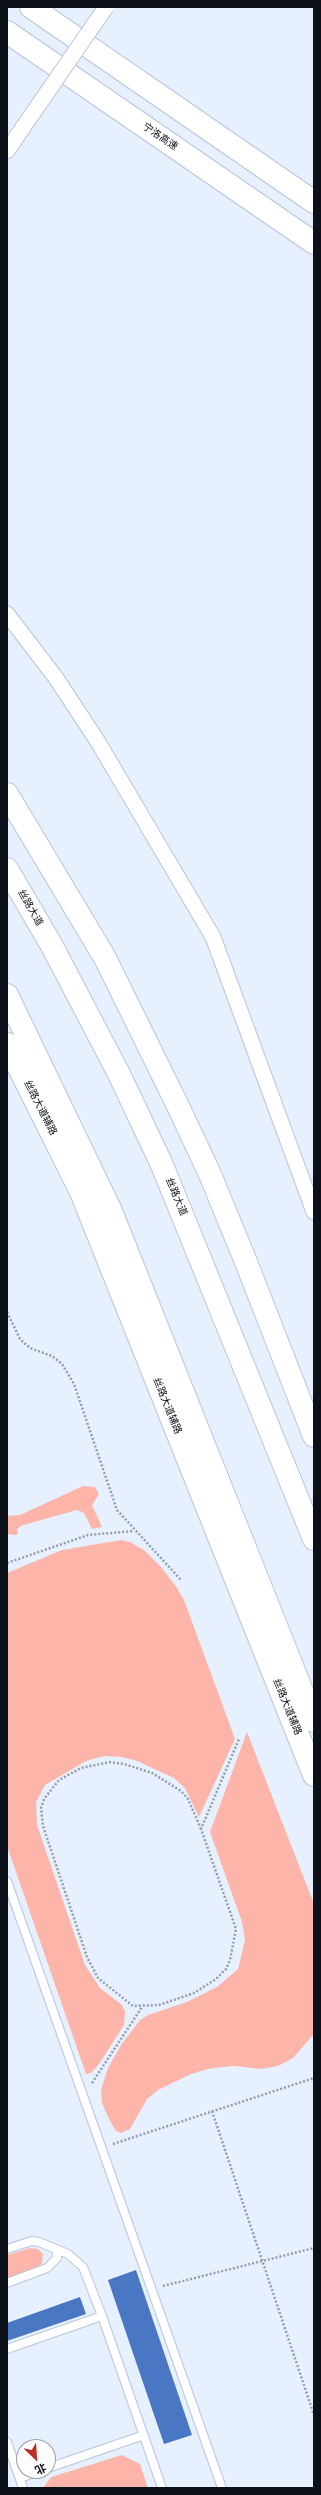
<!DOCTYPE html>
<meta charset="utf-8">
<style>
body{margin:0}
#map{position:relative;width:321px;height:2495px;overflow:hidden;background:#e7f0ff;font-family:"Times New Roman","Noto Sans SC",serif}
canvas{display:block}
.frame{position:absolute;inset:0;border:8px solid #0c1119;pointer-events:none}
.north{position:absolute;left:16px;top:2439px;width:40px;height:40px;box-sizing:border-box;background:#fdfdfd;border:1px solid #9d9fa2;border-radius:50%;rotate:155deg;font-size:11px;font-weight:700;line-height:16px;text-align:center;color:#0c1119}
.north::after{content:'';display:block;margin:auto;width:14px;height:18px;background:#ba2d22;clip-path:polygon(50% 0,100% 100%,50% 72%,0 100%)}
</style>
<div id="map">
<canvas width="321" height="2495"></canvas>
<div class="frame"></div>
<div class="north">北</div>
</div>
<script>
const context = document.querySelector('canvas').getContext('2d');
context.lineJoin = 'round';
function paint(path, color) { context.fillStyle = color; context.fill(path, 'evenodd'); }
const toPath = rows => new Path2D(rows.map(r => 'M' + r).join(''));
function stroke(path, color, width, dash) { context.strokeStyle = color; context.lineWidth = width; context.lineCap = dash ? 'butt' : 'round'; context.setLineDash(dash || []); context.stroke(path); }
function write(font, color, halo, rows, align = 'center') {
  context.font = font + ' "Times New Roman","Noto Sans SC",serif'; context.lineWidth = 3; context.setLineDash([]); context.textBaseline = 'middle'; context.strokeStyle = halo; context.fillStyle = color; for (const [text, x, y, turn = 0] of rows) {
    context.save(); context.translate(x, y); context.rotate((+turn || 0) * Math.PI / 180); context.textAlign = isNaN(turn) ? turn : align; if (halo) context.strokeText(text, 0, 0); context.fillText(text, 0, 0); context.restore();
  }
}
paint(toPath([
 [83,1486,95,1487,99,1494,92,1505,102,1527,92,1529,84,1513,77,1510,20,1526,17,1530,18,1534,15,1535,7,1534,7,1516,20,1515],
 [121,1540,130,1542,144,1550,162,1568,177,1588,184,1600,235,1739,199,1817,185,1788,174,1778,137,1761,122,1757,104,1756,86,1761,45,1785,36,1802,37,1825,85,1965,100,1988,122,2005,125,2012,124,2025,99,2064,91,2073,86,2074,7,1846,7,1573,62,1550],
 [247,1732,314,1904,314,2034,293,2058,278,2066,261,2069,235,2066,212,2068,191,2074,158,2090,147,2099,130,2129,121,2133,116,2131,109,2119,102,2103,101,2090,108,2068,121,2045,140,2020,148,2015,187,2002,217,1987,238,1969,245,1940,242,1922,210,1832],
 [30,2248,38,2249,43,2254,42,2263,36,2268,7,2278,7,2255],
 [122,2455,140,2464,148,2488,43,2488,51,2477]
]), '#fdb5a9');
paint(toPath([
 [136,2270,192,2435,164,2444,108,2280],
 [80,2297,86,2314,7,2341,7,2323]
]), '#4a77c3');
const lane = toPath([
 [7,1881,222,2488],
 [7,2249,32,2241,39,2242,68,2254,83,2267,102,2316,162,2488],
 [7,2283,47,2268,57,2258,57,2251],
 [7,2349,102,2316],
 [7,2442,23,2488],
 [48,2468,144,2435],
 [20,2478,40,2471]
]);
const street = toPath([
 [7,151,24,126],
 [7,614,56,678,98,742,213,937,314,1212]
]);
const secondary = toPath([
 [7,995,111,1211,314,1721],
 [7,1044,81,1192,314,1775]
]);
const highway = toPath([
 [31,7,314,202],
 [7,32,314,243],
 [7,794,105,958,176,1102,209,1172,246,1262,314,1436],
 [7,869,52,946,119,1074,162,1165,314,1539]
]);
stroke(lane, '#b7c5dd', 10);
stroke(street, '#b7c5dd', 17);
stroke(secondary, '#b7c5dd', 24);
stroke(highway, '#b7c5dd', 24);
stroke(toPath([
 [7,1312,20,1339,30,1348,52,1356,62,1364,74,1384,117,1510,181,1580],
 [7,1563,88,1535,134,1531],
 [201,1829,188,1799,181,1791,152,1773,124,1764,110,1762,81,1768,59,1780,44,1799,41,1808,43,1826,87,1957,98,1978,133,2006,159,2005,194,1993,216,1979,226,1969,230,1960,236,1929,201,1829,239,1739],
 [92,2083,142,2007],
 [212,2111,314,2415],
 [113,2144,314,2078],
 [163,2286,314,2248]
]), '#959da9', 2.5, [2, 2]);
stroke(lane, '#fff', 8);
stroke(street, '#fff', 15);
stroke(secondary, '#fff', 22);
stroke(highway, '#fff', 22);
const streetBridge = toPath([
 [24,126,106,7]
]);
stroke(streetBridge, '#b7c5dd', 17, []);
stroke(streetBridge, '#fff', 15);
write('10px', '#0c1119', '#fdfdfd', [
 ["宁洛高速",160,137,34],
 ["丝路大道",30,908,60],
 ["丝路大道辅路",40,1108,63],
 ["丝路大道",176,1197,67],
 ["丝路大道辅路",167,1406,68],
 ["丝路大道辅路",287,1707,68]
]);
</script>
